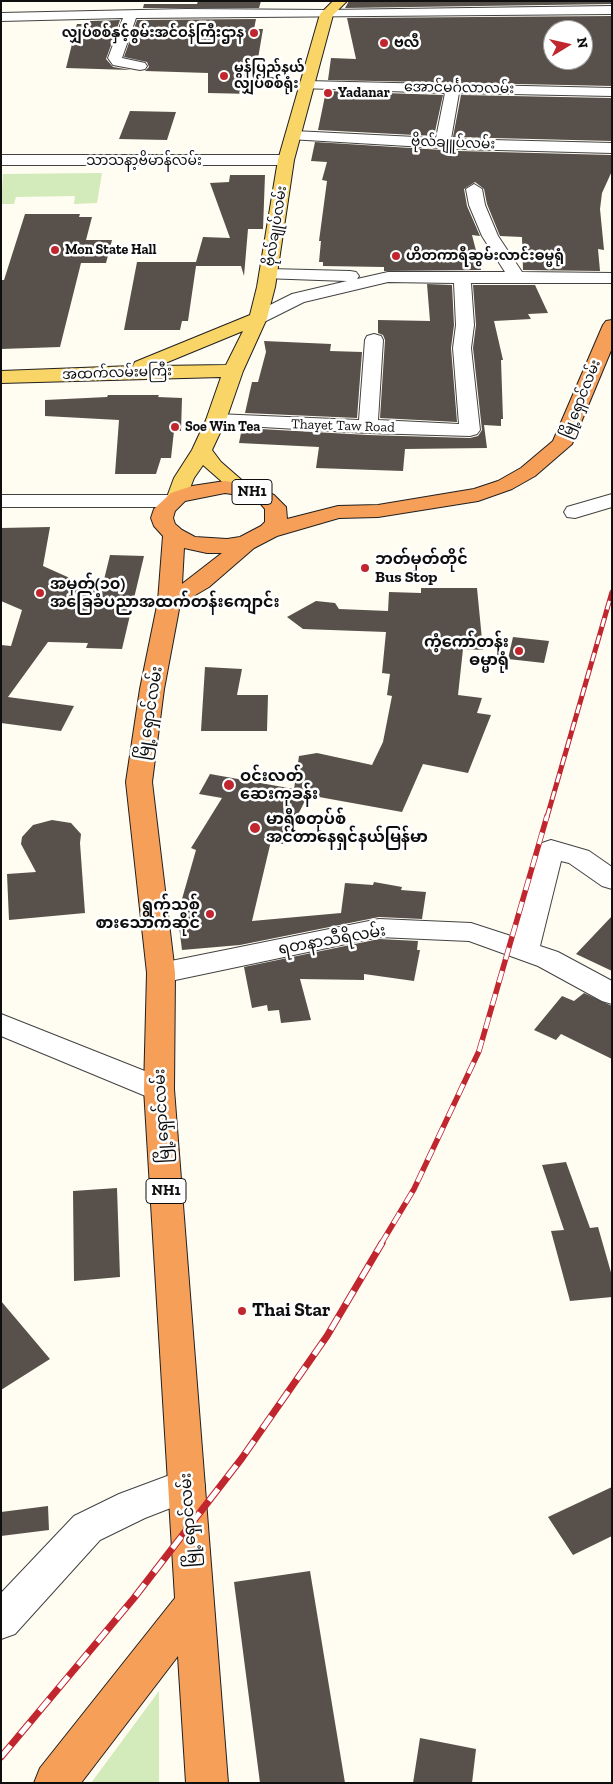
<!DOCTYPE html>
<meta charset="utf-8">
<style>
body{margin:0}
#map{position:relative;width:613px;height:1784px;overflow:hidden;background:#fffcf1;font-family:"Zilla Slab",serif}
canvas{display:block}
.frame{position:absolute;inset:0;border:2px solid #0f0f0f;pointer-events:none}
.north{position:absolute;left:543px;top:20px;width:50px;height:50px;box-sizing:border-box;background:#fff;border:1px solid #9f9f9f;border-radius:50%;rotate:81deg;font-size:14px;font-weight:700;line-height:20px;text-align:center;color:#0f0f0f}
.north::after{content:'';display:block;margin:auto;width:18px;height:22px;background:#c1252e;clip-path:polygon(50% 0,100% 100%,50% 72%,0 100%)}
</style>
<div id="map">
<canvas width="613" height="1784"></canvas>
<div class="frame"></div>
<div class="north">N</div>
</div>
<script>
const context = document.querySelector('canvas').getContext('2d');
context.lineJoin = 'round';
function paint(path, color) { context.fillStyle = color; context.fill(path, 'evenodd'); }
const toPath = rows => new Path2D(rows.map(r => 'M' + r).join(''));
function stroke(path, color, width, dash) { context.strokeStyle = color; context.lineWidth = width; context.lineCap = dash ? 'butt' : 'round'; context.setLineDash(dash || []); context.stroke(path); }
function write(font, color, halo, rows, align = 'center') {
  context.font = font + ' "Zilla Slab","Noto Sans Myanmar",serif'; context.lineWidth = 5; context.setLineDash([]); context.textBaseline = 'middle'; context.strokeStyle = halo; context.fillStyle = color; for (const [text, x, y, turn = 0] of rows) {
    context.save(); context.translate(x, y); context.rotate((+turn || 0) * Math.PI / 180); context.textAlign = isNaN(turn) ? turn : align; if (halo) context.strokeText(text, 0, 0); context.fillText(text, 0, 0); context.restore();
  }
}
paint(toPath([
 [102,173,97,203,74,204,75,196,16,197,14,204,1,204,3,174],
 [159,1691,159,1783,91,1783]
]), '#d3eaba');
paint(toPath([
 [198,1,261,1,259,8,143,8,144,4,197,4],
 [349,1,612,1,612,4,345,8],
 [612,16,612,86,328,80,331,58,356,59,347,18],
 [553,30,583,30,583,60,553,60],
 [256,19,254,29,263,29,252,94,208,93,208,73,145,71,149,67,147,62,124,57,137,20],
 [120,20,106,59,113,67,131,70,66,68,77,24,90,24,90,21],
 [326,91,443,95,434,136,318,130],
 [461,95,612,98,612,141,453,137],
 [130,111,176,112,167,140,119,139],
 [315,142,459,151,612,155,612,171,602,193,600,209,604,250,598,249,600,271,523,270,522,237,500,236,487,204,484,189,475,182,464,189,467,206,480,236,472,235,481,270,384,271,384,267,323,266,323,262,319,262,321,241,319,241,327,181,322,180,327,162,311,161],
 [230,175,265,175,263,229,248,229,244,276,241,266,196,266,188,321,182,321,180,330,124,330,137,262,196,262,203,237,230,238,210,183,229,182],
 [25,214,80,214,79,217,92,217,86,240,112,240,106,263,81,263,60,347,1,349,1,280,4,280],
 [427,284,452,285,454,325,451,348,457,422,380,418,385,340,383,335,378,333,378,320,430,321],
 [473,285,535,285,548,313,528,314,531,319,494,321,503,360,501,360,503,419,501,419,501,426,484,425,487,448,405,449,403,471,316,468,319,447,239,443,242,428,368,435,470,438,478,436,482,430,473,348,476,325],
 [264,341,331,344,330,351,362,352,357,418,245,413,252,382,258,382,266,352],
 [108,395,159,395,158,397,182,398,181,431,174,431,171,458,161,458,156,474,115,474,119,420,45,416,45,400,107,397],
 [50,527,43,566,101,592,110,555,144,556,122,649,86,648,88,643,48,642,8,697,74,706,61,731,1,723,1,645,11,646,22,610,1,601,1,528],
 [421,588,477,588,483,650,463,649,458,695,482,698,477,713,491,715,468,773,423,764,402,812,308,795,283,844,271,841,252,921,341,913,345,883,373,885,374,882,402,887,401,890,426,892,422,919,379,917,240,945,182,950,179,926,182,899,196,850,191,848,222,798,199,794,210,774,294,789,299,756,317,753,372,765,383,742,392,696,387,695,390,674,382,673,386,632,303,629,287,617,316,601,335,603,339,609,388,611,389,592,421,593],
 [513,637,549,641,544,663,508,659],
 [205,667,242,669,237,695,268,695,267,731,201,731],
 [52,820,71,823,81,834,80,843,85,913,9,920,7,874,36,872,21,844,22,837,33,825],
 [612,916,612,971,576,954],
 [379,939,418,941,417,950,420,950,414,981,364,974,364,980,300,979,311,1020,281,1023,279,1010,268,1011,267,1005,252,1008,244,967],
 [584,993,612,1006,612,1059,561,1034,556,1040,534,1030,562,996,574,1001],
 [566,1162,590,1228,598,1227,612,1276,612,1297,570,1301,551,1231,564,1230,542,1165],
 [117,1188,120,1277,74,1281,73,1191],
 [1,1301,50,1359,1,1390],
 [612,1487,612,1536,573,1555,548,1517],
 [48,1506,49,1530,1,1536,1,1512],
 [310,1571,345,1783,260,1783,234,1582],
 [420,1738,476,1749,472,1783,413,1783]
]), '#58504b');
const minor = toPath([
 [612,6,612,14,136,18,122,58,145,63,147,66,145,69,140,70,113,65,108,58,123,18,1,21,1,13,186,9,327,10,612,6],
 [306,81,612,88,612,96,459,93,451,139,612,143,612,153,459,149,289,139,286,136,289,133,294,131,436,138,445,93,301,88,299,85,301,82,306,81],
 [1,155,286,155,294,160,286,165,1,165,1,155],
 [474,184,482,189,485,205,498,236,522,272,612,273,612,283,471,283,474,325,471,348,480,430,477,434,470,436,368,433,209,424,206,420,209,416,216,414,359,420,365,340,367,336,374,334,381,336,383,340,378,420,459,424,453,348,456,325,454,283,388,282,304,302,264,322,258,323,252,322,249,318,252,314,292,294,347,281,263,278,260,274,263,270,269,269,350,271,356,272,359,276,357,279,388,272,505,272,482,236,469,205,466,189,474,184],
 [612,494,612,507,575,518,567,517,564,512,567,507,612,494],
 [1,495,172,495,179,497,183,501,179,505,172,507,1,507,1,495],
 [551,840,589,851,612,867,612,889,602,886,569,863,561,861,540,946,558,952,612,981,612,1004,602,1001,538,966,469,941,379,937,161,983,151,980,147,973,151,966,161,963,379,919,471,923,514,937,538,849,542,843,551,840],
 [1,1014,170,1081,174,1089,170,1097,159,1100,148,1097,1,1036,1,1014],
 [186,1469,199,1473,205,1485,199,1497,145,1518,100,1540,15,1634,1,1639,1,1593,74,1516,119,1494,186,1469]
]);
const major = toPath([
 [333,1,347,1,333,15,294,160,275,287,267,318,243,371,226,420,212,450,221,462,252,489,249,493,242,495,235,493,203,465,194,478,185,501,178,503,171,501,167,497,174,478,192,450,206,420,221,377,1,383,1,371,133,366,135,362,250,315,257,287,278,160,320,14,333,1],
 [243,331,226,365,158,366,243,331]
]);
const highway = toPath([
 [612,320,612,348,572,444,535,476,512,489,478,501,378,517,339,518,277,536,254,548,209,587,180,604,164,689,152,782,175,973,174,1089,228,1783,186,1783,178,1656,81,1783,34,1783,40,1768,175,1598,144,1089,147,973,126,782,140,689,158,601,163,536,154,526,151,518,154,509,171,493,192,486,225,481,249,485,274,495,286,507,287,519,338,506,378,505,474,489,498,481,521,468,553,441,603,325,606,321,612,320],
 [225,493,238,495,260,503,265,509,265,522,261,526,240,537,227,539,195,537,182,530,175,524,173,518,175,511,185,501,225,493],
 [184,548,207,553,222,553,182,584,184,548]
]);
stroke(minor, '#424242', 2);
stroke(major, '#202020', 2);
stroke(highway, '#202020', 2);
paint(minor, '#fff');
paint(major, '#f9d467');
paint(highway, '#f59f59');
const railFar2 = toPath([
 [547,817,612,592]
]);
const railFar1 = toPath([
 [381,1244,414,1189,479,1051,547,816]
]);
const rail = toPath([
 [1,1757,134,1598,242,1458,327,1336,382,1243]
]);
stroke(railFar2, '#c1252e', 5);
stroke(railFar1, '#c1252e', 5.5);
stroke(rail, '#c1252e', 7);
stroke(railFar2, '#fff', 3, [9]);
stroke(railFar1, '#fff', 4, [12]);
stroke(rail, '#fff', 5, [15]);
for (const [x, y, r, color] of [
 [254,33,5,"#c1252e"],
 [384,43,5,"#c1252e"],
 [224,76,5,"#c1252e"],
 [328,93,5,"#c1252e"],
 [55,250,5,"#c1252e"],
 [396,256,5,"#c1252e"],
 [175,427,5,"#c1252e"],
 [365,568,5,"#c1252e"],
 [40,593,5,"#c1252e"],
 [519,651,5,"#c1252e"],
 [229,785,6,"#c1252e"],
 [255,828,6,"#c1252e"],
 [210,914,5,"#c1252e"],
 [242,1311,5,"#c1252e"]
]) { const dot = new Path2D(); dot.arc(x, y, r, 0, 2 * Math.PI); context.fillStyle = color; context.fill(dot); stroke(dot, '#fff', 2); }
write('bold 14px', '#0f0f0f', '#fff', [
 ["လျှပ်စစ်နှင့်စွမ်းအင်ဝန်ကြီးဌာန",244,33,"right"],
 ["ဗလီ",394,43],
 ["မွန်ပြည်နယ်",234,68],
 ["လျှပ်စစ်ရုံး",234,84],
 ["Yadanar",338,93],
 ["Mon State Hall",65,250],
 ["ဟိတကာရီဆွမ်းလာင်းဓမ္မရုံ",406,256],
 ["Soe Win Tea",185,427]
], 'left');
write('14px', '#0f0f0f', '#fff', [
 ["အောင်မင်္ဂလာလမ်း",459,88,1],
 ["ဗိုလ်ချူပ်လမ်း",453,143,2],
 ["သာသနာ့ဗိမာန်လမ်း",144,161],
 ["ဗိုလ်ချုပ်လမ်း",276,226,-81],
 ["အထက်လမ်းမကြီး",117,373,-2],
 ["မြို့ရှောင်လမ်း",581,399,-68],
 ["Thayet Taw Road",343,426,2]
]);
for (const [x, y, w] of [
 [252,492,40],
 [166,1191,40]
]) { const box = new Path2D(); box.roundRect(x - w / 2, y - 12.5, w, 25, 4); context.fillStyle = '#fff'; context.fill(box); stroke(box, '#0f0f0f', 1); }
write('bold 15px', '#0f0f0f', null, [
 ["NH1",252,492],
 ["NH1",166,1191]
]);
write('bold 16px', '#0f0f0f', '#fff', [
 ["ဘတ်မှတ်တိုင်",375,559],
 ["Bus Stop",375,577],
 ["အမှတ်(၁၀)",50,584],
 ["အခြေခံပညာအထက်တန်းကျောင်း",50,602],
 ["ကံ့ကော်တန်း",509,642,"right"],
 ["ဓမ္မာရုံ",509,660,"right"],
 ["ဝင်းလတ်",240,776],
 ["ဆေးကုခန်း",240,794],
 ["မာရီစတုပ်စ်",266,819],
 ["အင်တာနေရှင်နယ်မြန်မာ",266,837],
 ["ရွက်သစ်",200,905,"right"],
 ["စားသောက်ဆိုင်",200,923,"right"]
], 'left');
write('16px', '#0f0f0f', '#fff', [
 ["မြို့ရှောင်လမ်း",150,713,-81],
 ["ရတနာသီရိလမ်း",332,940,-10],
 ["မြို့ရှောင်လမ်း",162,1116,-93],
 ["မြို့ရှောင်လမ်း",189,1520,-94]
]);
write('bold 19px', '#0f0f0f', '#fff', [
 ["Thai Star",252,1311]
], 'left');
</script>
